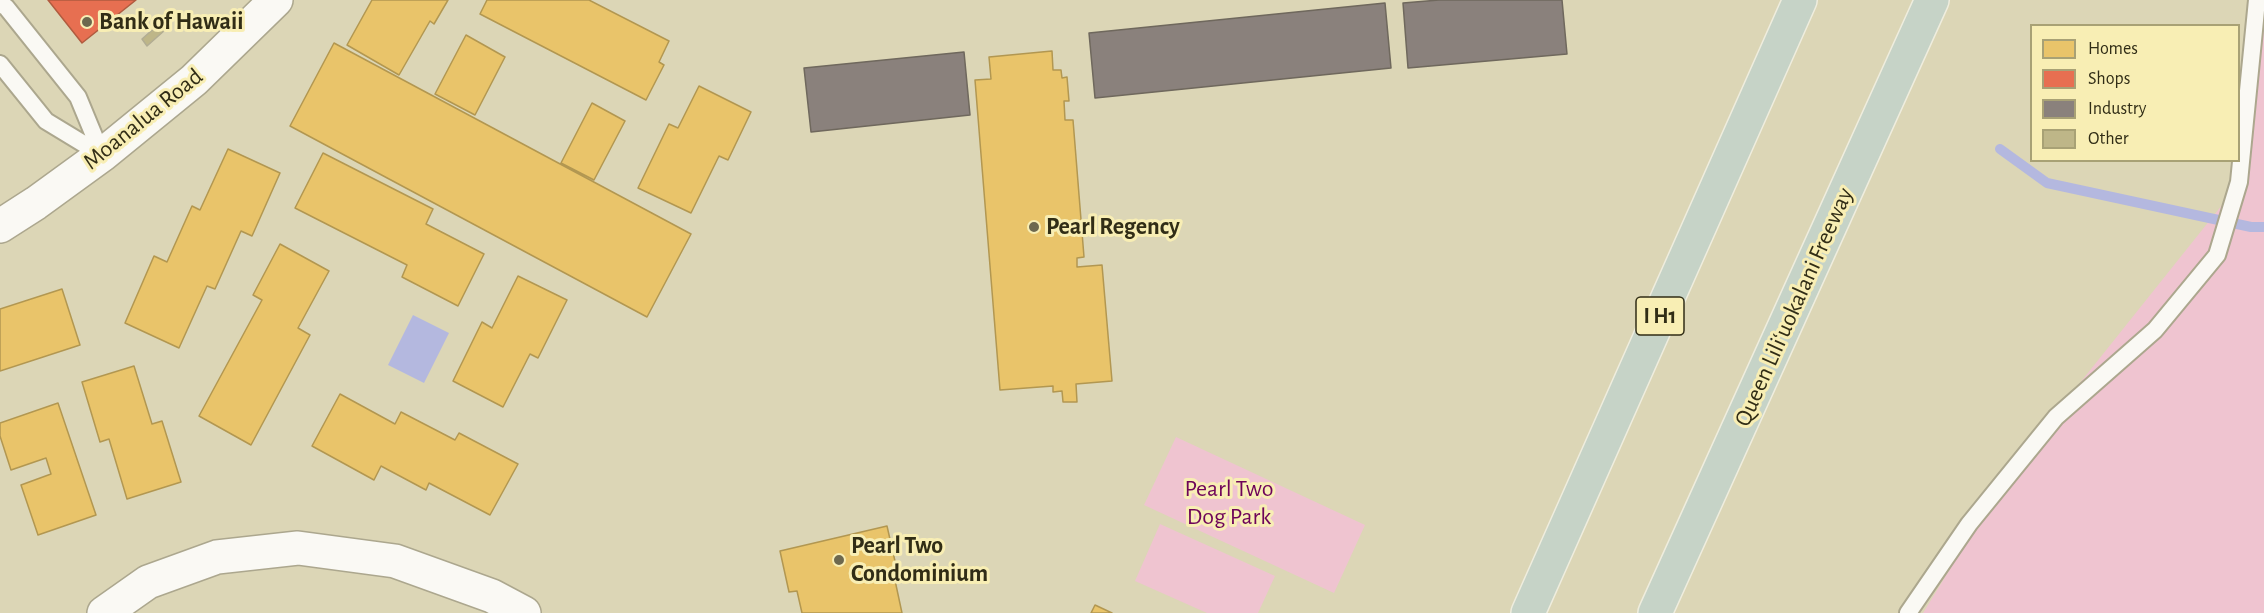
<!DOCTYPE html>
<meta charset="utf-8">
<style>
body{margin:0}
#map{position:relative;width:2264px;height:613px;overflow:hidden;background:#dcd6b6;font-family:"Alegreya Sans",sans-serif}
canvas{display:block}
.legend{position:absolute;left:2030px;top:24px;width:210px;height:138px;box-sizing:border-box;background:#f8eeb4;border:2px solid #a8a175;margin:0;padding:8px 10px;list-style:none;font-size:18px;color:#312d16}
.legend li{display:flex;align-items:center;gap:12px;height:30px}
.legend b{width:30px;border:2px solid #a8a175}
</style>
<div id="map">
<canvas width="2264" height="613"></canvas>
<ul class="legend">
<li><b style="height:16px;background:#e9c46a"></b>Homes</li>
<li><b style="height:16px;background:#e76f51"></b>Shops</li>
<li><b style="height:16px;background:#8a817c"></b>Industry</li>
<li><b style="height:16px;background:#beb688"></b>Other</li>
</ul>
</div>
<script>
const context = document.querySelector('canvas').getContext('2d');
context.lineJoin = 'round';
function paint(path, color) { context.fillStyle = color; context.fill(path, 'evenodd'); }
const toPath = rows => new Path2D(rows.map(r => 'M' + r).join(''));
function stroke(path, color, width, dash) { context.strokeStyle = color; context.lineWidth = width; context.lineCap = dash ? 'butt' : 'round'; context.setLineDash(dash || []); context.stroke(path); }
function write(font, color, halo, rows, align = 'center') {
  context.font = font + ' "Alegreya Sans",sans-serif'; context.lineWidth = 6; context.setLineDash([]); context.textBaseline = 'middle'; context.strokeStyle = halo; context.fillStyle = color; for (const [text, x, y, turn = 0] of rows) {
    context.save(); context.translate(x, y); context.rotate((+turn || 0) * Math.PI / 180); context.textAlign = isNaN(turn) ? turn : align; if (halo) context.strokeText(text, 0, 0); context.fillText(text, 0, 0); context.restore();
  }
}
paint(toPath([
 [2264,0,2264,613,1923,613,2012,468,2230,195],
 [1176,437,1365,525,1334,593,1144,505],
 [1160,524,1275,576,1258,613,1207,613,1135,581]
]), '#efc4d0');
paint(toPath([
 [413,315,449,333,424,383,388,365]
]), '#b4b8df');
const homes = toPath([
 [372,0,448,0,434,24,430,21,399,75,347,45,372,0],
 [487,0,589,0,669,41,659,62,664,65,646,100,480,14,487,0],
 [466,35,505,57,475,115,435,94,466,35],
 [334,43,691,234,647,317,290,126,334,43],
 [1052,51,1053,70,1061,70,1062,78,1067,77,1069,101,1064,101,1065,120,1073,120,1084,257,1077,258,1077,267,1102,265,1112,381,1076,384,1077,402,1063,402,1062,391,1053,392,1053,386,1000,390,975,80,991,79,989,57,1052,51],
 [699,86,751,112,728,160,719,156,691,213,638,188,669,124,678,128,699,86],
 [592,103,625,121,594,180,561,163,592,103],
 [228,149,280,173,252,236,241,231,215,289,207,286,179,348,125,323,154,256,167,262,192,206,200,210,228,149],
 [323,153,433,209,426,224,484,254,458,306,402,277,407,265,295,208,323,153],
 [280,244,329,271,298,328,310,335,251,445,199,416,262,300,253,295,280,244],
 [518,276,567,300,538,358,530,354,503,407,453,381,482,322,492,328,518,276],
 [62,289,80,345,0,371,0,309,62,289],
 [134,366,152,424,162,421,181,482,127,499,109,439,100,442,82,382,134,366],
 [340,394,395,424,401,412,455,440,459,433,518,464,490,515,429,483,426,490,381,466,374,480,312,446,340,394],
 [58,403,96,515,38,535,21,485,51,474,46,458,11,470,0,436,0,423,58,403],
 [887,526,897,570,893,571,902,613,802,613,797,591,789,592,780,551,887,526],
 [1095,605,1112,613,1091,613,1095,605]
]);
paint(homes, '#e9c46a');
stroke(homes, '#b29751', 1.5);
const shops = toPath([
 [48,0,136,0,82,43,48,0]
]);
paint(shops, '#e76f51');
stroke(shops, '#b05b3f', 1.5);
const industry = toPath([
 [1439,0,1562,0,1567,54,1408,68,1403,3,1439,0],
 [1385,3,1391,68,1095,98,1089,33,1385,3],
 [964,52,970,115,811,132,804,68,964,52]
]);
paint(industry, '#8a817c');
stroke(industry, '#6f685d', 1.5);
stroke(toPath([
 [2000,149,2047,183,2251,227,2264,227]
]), '#b4b8df', 10);
const building = toPath([
 [159,24,165,30,147,46,142,39,159,24]
]);
paint(building, '#beb688');
stroke(building, '#b2ad93', 1.5);
const lane = toPath([
 [0,4,6,7,78,97,102,155],
 [0,64,46,121,102,155],
 [1908,613,1969,524,2056,417,2155,330,2217,255,2239,182,2257,0]
]);
const street = toPath([
 [104,613,148,582,217,557,298,548,395,561,492,596,524,613]
]);
const secondary = toPath([
 [0,226,36,203,102,155,194,80,276,0]
]);
const highway = toPath([
 [1528,613,1800,0],
 [1655,613,1932,0]
]);
stroke(lane, '#aca78e', 20);
stroke(street, '#aca78e', 36);
stroke(secondary, '#aca78e', 36);
stroke(highway, '#efedde', 36);
stroke(lane, '#faf9f4', 16);
stroke(street, '#faf9f4', 33);
stroke(secondary, '#faf9f4', 33);
stroke(highway, '#c6d3c7', 33);
for (const [x, y, r, color] of [
 [87,22,6,"#6d684e"],
 [1034,227,6,"#6d684e"],
 [839,560,6,"#6d684e"]
]) { const dot = new Path2D(); dot.arc(x, y, r, 0, 2 * Math.PI); context.fillStyle = color; context.fill(dot); stroke(dot, '#f8eeb4', 2); }
for (const [x, y, w] of [
 [1660,316,48]
]) { const box = new Path2D(); box.roundRect(x - w / 2, y - 19, w, 38, 4.5); context.fillStyle = '#f8eeb4'; context.fill(box); stroke(box, '#312d16', 1.5); }
write('bold 22px', '#312d16', null, [
 ["I H1",1660,316]
]);
write('bold 24px', '#312d16', '#f8eeb4', [
 ["Bank of Hawaii",99,22],
 ["Pearl Regency",1046,227],
 ["Pearl Two",851,546],
 ["Condominium",851,574]
], 'left');
write('24px', '#312d16', '#f8eeb4', [
 ["Moanalua Road",143,119,-39],
 ["Queen Liliʻuokalani Freeway",1794,307,-66]
]);
write('24px', '#6e0459', '#f8eeb4', [
 ["Pearl Two",1229,489],
 ["Dog Park",1229,517]
]);
</script>
